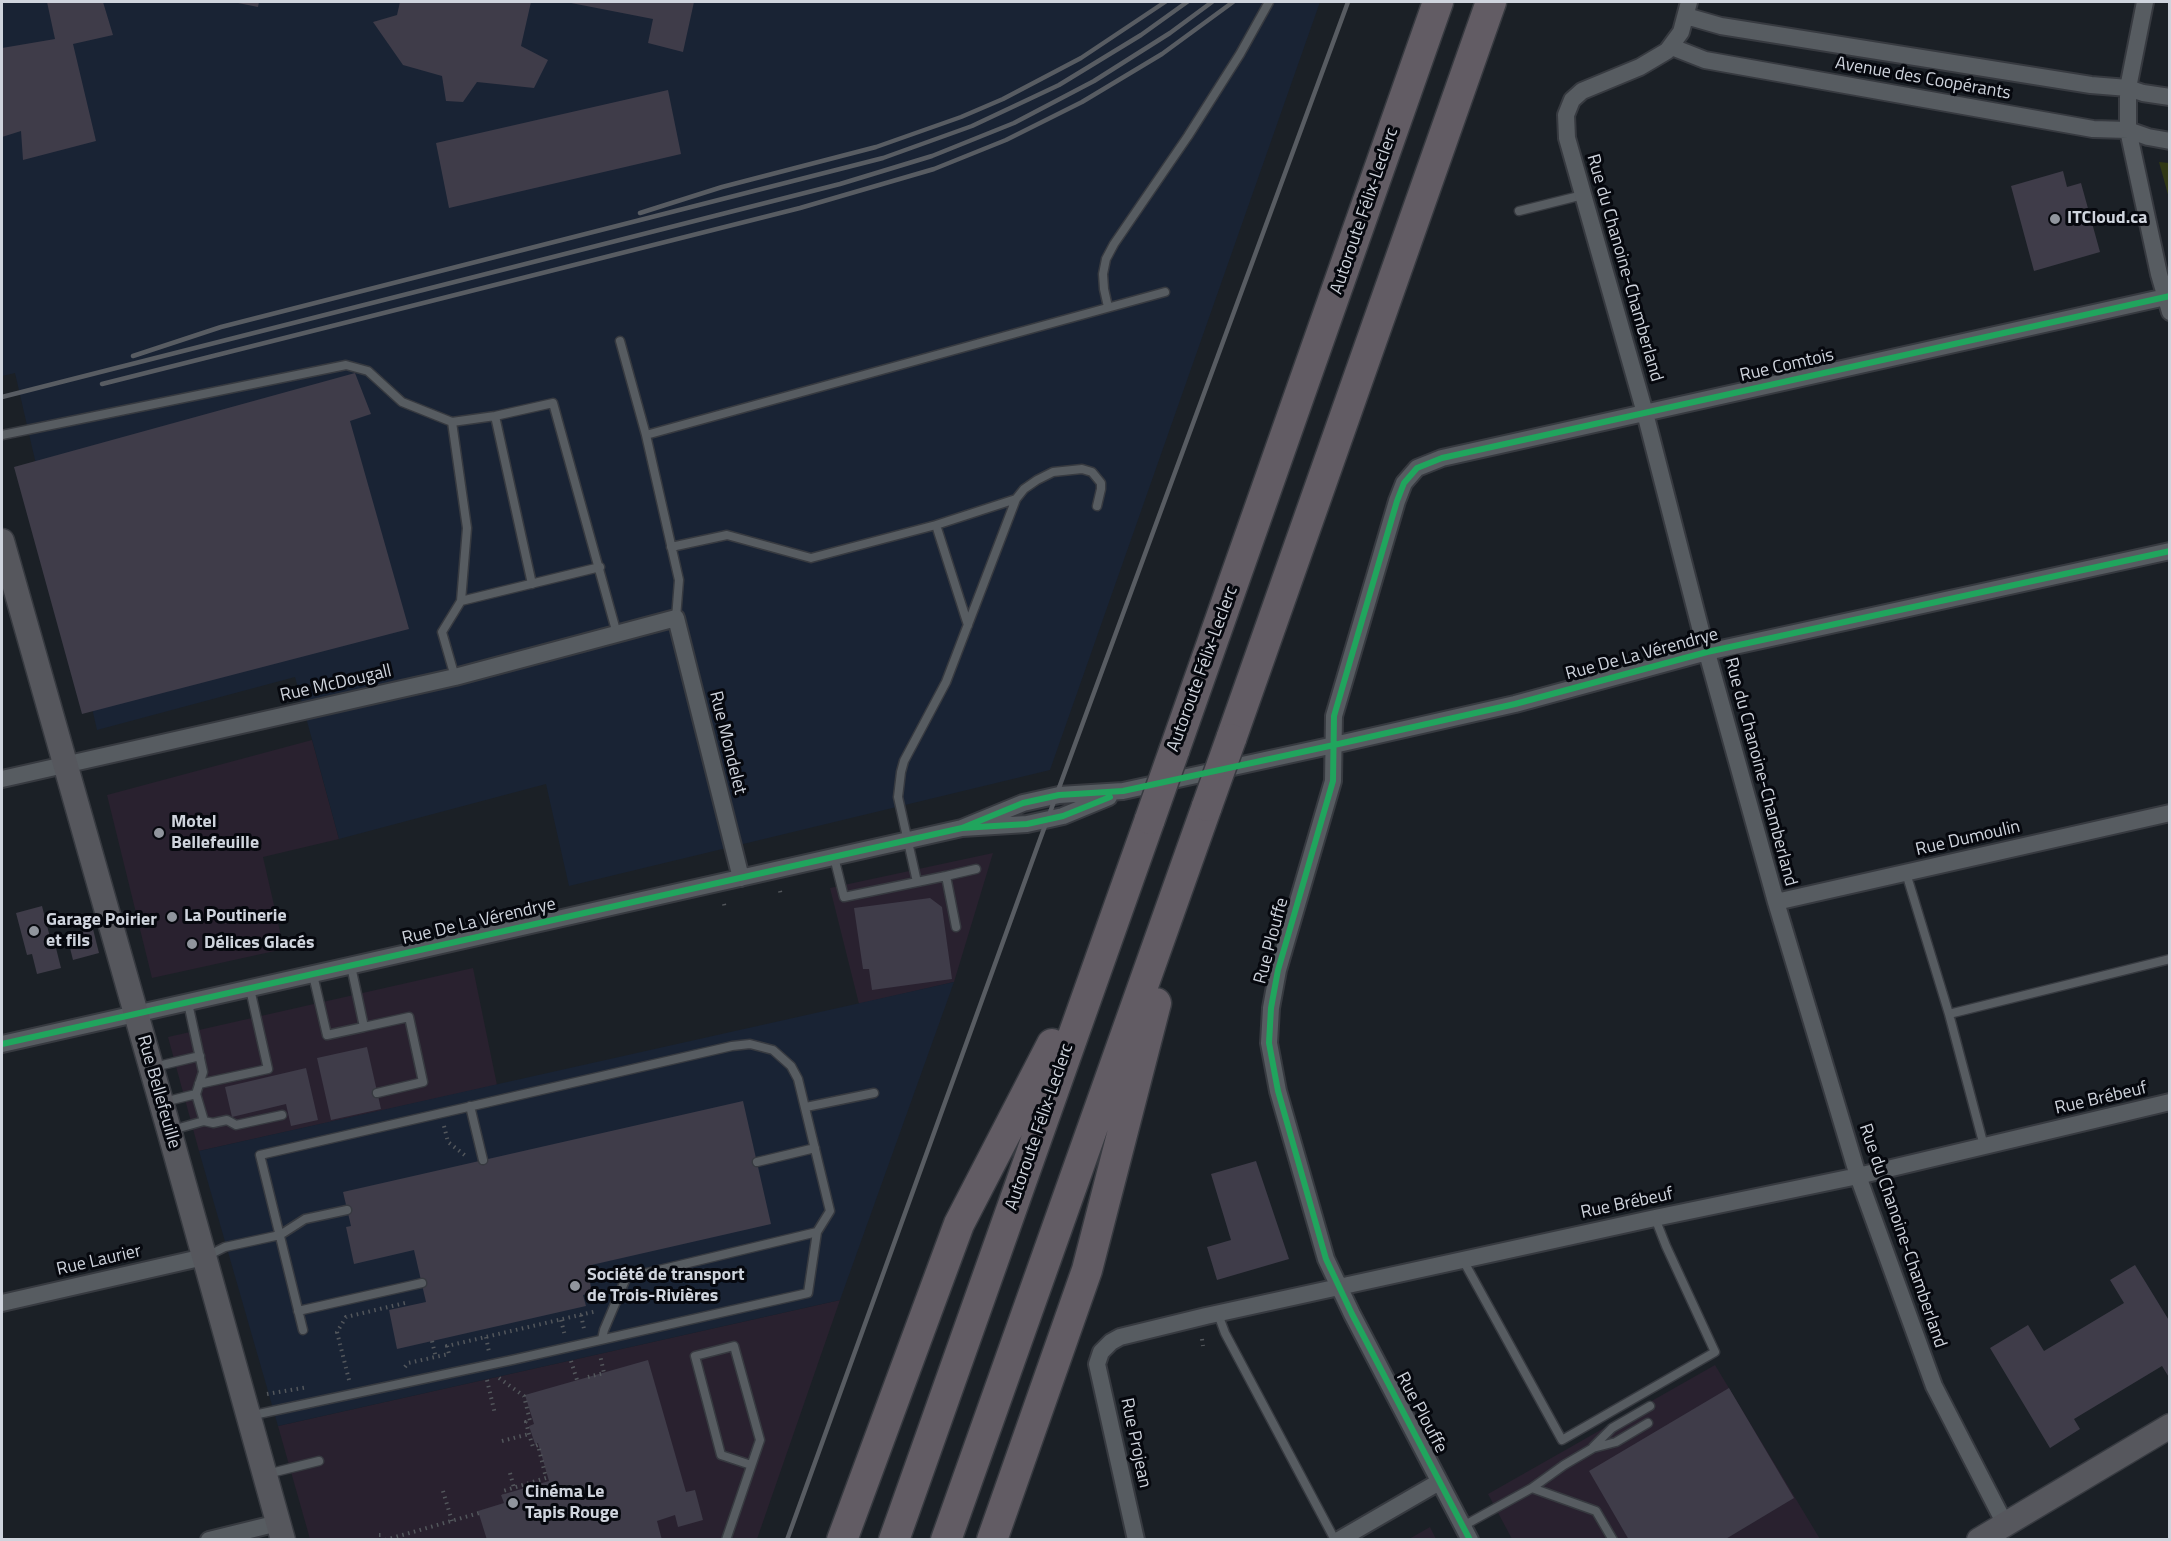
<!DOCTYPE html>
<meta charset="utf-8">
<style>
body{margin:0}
#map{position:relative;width:2171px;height:1541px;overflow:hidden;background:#1b2026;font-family:"Titillium Web",sans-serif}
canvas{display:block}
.frame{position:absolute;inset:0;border:3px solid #cfd4dd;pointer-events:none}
</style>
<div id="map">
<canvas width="2171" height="1541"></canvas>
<div class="frame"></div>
</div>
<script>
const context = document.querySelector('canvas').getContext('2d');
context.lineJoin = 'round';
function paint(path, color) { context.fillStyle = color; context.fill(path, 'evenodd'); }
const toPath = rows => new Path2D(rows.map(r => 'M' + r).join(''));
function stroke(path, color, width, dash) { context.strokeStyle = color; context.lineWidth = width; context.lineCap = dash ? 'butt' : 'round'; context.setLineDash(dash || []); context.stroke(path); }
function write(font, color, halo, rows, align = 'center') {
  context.font = font + ' "Titillium Web",sans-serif'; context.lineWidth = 6; context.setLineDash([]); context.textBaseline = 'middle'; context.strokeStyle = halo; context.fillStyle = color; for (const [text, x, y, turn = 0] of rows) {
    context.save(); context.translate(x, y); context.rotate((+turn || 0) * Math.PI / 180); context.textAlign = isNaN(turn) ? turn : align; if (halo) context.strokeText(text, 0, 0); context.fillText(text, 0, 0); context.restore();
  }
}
paint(toPath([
 [312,740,339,839,263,857,284,949,152,978,107,795],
 [993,853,954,982,859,1004,830,888],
 [473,968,497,1085,199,1151,168,1037],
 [840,1300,757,1539,310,1539,278,1426],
 [1715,1365,1820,1539,1512,1539,1488,1494],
 [1430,1527,1436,1539,1409,1539]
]), '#29212f');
paint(toPath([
 [2,2,1320,2,1050,770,569,886,546,784,339,839,295,677,97,730,15,373,2,376],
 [954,982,840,1300,278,1426,199,1151]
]), '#192334');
paint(toPath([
 [2159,162,2169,163,2169,198]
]), '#303815');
paint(toPath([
 [47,2,103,2,113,35,73,44,96,141,23,160,21,131,2,137,2,48,55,39],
 [233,2,259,2,258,7],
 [400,2,531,2,521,46,548,60,534,88,477,82,463,102,446,101,442,76,403,65,373,22,397,15],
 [566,2,694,2,683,52,648,43,653,19],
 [668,90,681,154,449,208,436,143],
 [2063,171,2067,187,2081,183,2100,252,2034,271,2011,186],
 [355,373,371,414,350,421,409,629,82,714,14,467],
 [930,898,942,907,952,979,872,990,869,969,863,969,854,908],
 [42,906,53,949,56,948,61,968,37,974,32,954,27,955,16,913],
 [93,929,99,953,73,960,67,936],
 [367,1047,381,1109,331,1120,317,1058],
 [306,1068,318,1120,291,1126,286,1104,232,1117,225,1087],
 [743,1101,771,1224,587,1266,592,1293,583,1295,586,1306,397,1349,389,1310,426,1302,414,1250,354,1264,346,1227,351,1226,343,1192],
 [1256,1161,1289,1259,1217,1280,1207,1247,1231,1240,1211,1174],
 [2135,1265,2170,1322,2170,1379,2162,1366,2074,1419,2080,1429,2050,1448,1990,1348,2028,1325,2044,1351,2124,1303,2110,1280],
 [648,1360,686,1492,695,1490,703,1520,678,1527,675,1515,657,1521,662,1540,487,1540,478,1511,504,1503,501,1495,549,1481,538,1443,535,1444,529,1426,534,1424,525,1395],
 [1729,1388,1794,1498,1724,1540,1629,1540,1589,1471]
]), '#3f3c49');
const lane = toPath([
 [1519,211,1583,195],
 [1108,307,1104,289,1103,274,1106,259,1114,244,1188,136,1240,54,1269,2],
 [620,341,646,435],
 [495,416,532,584],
 [452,422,467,528,461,601],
 [2,435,346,365,368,371,402,402,452,422,495,416,553,403,617,634],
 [671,547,727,535,811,558,936,525],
 [676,618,679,580,646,435,1165,292],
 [968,625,936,525,1016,499],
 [455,677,442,632,461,601,600,567],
 [834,857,844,897,917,882,898,797,901,772,904,761,946,682,1016,499,1024,489,1037,480,1053,472,1082,469,1092,472,1101,483,1101,489,1097,506],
 [1906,873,1949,1014,1984,1146],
 [946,876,976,869],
 [917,882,946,876,956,927],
 [313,975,327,1035,364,1027,351,966],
 [1949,1014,2170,959],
 [364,1027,409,1017,423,1082,377,1093],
 [154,1067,200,1056],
 [199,1084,268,1069,250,989],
 [164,1102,196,1094],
 [470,1106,483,1160],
 [806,1107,874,1093],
 [204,1121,213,1123,227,1120,236,1125,282,1115],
 [172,1130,204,1121,196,1094,203,1072,188,1003],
 [757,1162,815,1148],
 [207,1256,225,1247,280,1235,305,1219,347,1210],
 [1463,1260,1562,1440,1715,1352,1666,1246,1655,1218],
 [298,1311,422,1283],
 [1218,1314,1225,1333,1335,1540],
 [303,1330,260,1155,732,1046,750,1044,773,1050,791,1066,798,1079,830,1211,817,1232],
 [249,1416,512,1360,808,1293,817,1232,626,1278,604,1330,602,1339],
 [1593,1447,1612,1428,1650,1406],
 [267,1474,319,1461],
 [1532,1488,1564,1465,1593,1448,1616,1442,1648,1423],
 [1463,1526,1532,1488,1596,1511,1613,1540],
 [726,1540,760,1440,734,1346,695,1356,721,1455,751,1465]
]);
const street = toPath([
 [1689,2,1681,32,1667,51,1640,67,1582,91,1572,100,1566,115,1567,138,1645,413,1701,631,1776,902,1858,1176,1934,1386,2005,1524],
 [2145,2,2128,88,2128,130,2159,274,2170,312],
 [1686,16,1721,26,2091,85,2128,88,2143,93,2170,97],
 [1672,47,1705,60,2093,129,2128,130,2148,137,2170,141],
 [2,779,455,677,676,618,741,878],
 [962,828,1023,803,1059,795,1123,791,1334,745,1515,704,1707,652,2170,551],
 [1776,902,2170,813],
 [2,1044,962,828,1027,824,1063,816,1109,797],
 [2,1303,204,1257],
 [209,1540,278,1523],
 [1136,1540,1097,1364,1101,1352,1111,1342,1120,1337,1206,1316,1655,1218,1858,1176,2170,1102],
 [1339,1540,1439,1482],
 [1470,1540,1352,1314,1326,1259,1278,1091,1269,1043,1271,1008,1278,970,1333,781,1334,716,1397,501,1404,483,1417,468,1442,458,2170,296]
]);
const secondary = toPath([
 [2,541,169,1130,283,1540],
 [1979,1540,2170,1426]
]);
const highway = toPath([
 [1231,739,1491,2],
 [1174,751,1438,2],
 [842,1540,959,1224,1052,1044],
 [894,1540,1150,819],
 [946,1540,1207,806],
 [992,1540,1087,1270,1156,1003]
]);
stroke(lane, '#373a40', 11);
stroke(street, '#373a40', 20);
stroke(secondary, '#373a40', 27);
stroke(highway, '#373a40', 33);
stroke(toPath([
 [780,891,781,896],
 [724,904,725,909],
 [444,1126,448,1142,467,1157],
 [587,1294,602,1300],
 [581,1315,584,1329],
 [561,1320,565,1336],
 [486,1337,489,1352],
 [1202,1339,1203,1346],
 [432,1341,436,1358],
 [571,1361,577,1380],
 [405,1367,408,1363,449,1354,447,1346,597,1311],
 [588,1377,604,1373,600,1355],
 [499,1378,524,1396,530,1421,526,1422,529,1434,533,1447,538,1445,546,1478,503,1491,504,1494],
 [349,1380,337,1332,346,1317,405,1303],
 [487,1380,495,1414],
 [267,1394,308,1387],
 [502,1441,529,1434],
 [510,1473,514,1488],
 [443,1491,452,1521],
 [378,1540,378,1535,381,1535,383,1540],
 [385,1540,479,1513]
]), '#53575c', 4, [1.5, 4.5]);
stroke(lane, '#575c61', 8);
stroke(street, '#575c61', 16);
stroke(secondary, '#56575d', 24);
stroke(highway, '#625c64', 30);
stroke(toPath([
 [640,213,722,187,876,147,961,117,1003,99,1081,58,1165,2],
 [133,356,221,327,883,158,972,126,1059,85,1141,35,1187,2],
 [102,384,800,208,934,169,1006,140,1082,102,1162,54,1233,2],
 [2,397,840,184,932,156,1014,123,1094,81,1170,33,1212,2],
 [787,1540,1038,845,1348,2]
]), '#585c62', 4.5);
const highwayBridge = toPath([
 [1207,806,1231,739],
 [1150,819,1174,751]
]);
stroke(highwayBridge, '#373a40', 33, []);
stroke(highwayBridge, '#625c64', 30);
stroke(toPath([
 [962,828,1023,803,1059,795,1123,791,1334,745,1515,704,1707,652,2170,551],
 [2,1044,962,828,1027,824,1063,816,1110,797],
 [1470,1540,1352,1314,1326,1259,1278,1091,1269,1043,1271,1008,1278,970,1333,781,1334,716,1397,501,1404,483,1417,468,1442,458,2170,296]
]), '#20a55d', 6);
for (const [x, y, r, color] of [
 [2055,219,6,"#90959d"],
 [159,833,6,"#90959d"],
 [172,917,6,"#90959d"],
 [34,931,6,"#90959d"],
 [192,944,6,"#90959d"],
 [575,1286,6,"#90959d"],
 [513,1503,6,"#90959d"]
]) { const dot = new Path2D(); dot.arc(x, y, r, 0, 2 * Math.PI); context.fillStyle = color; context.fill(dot); stroke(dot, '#06080e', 2); }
write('18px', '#cfd4dd', '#06080e', [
 ["Avenue des Coopérants",1923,79,10],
 ["Autoroute Félix-Leclerc",1365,211,-71],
 ["Rue du Chanoine-Chamberland",1624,268,74],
 ["Rue Comtois",1787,366,-13],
 ["Rue De La Vérendrye",1642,655,-15],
 ["Autoroute Félix-Leclerc",1203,669,-70],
 ["Rue McDougall",336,684,-13],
 ["Rue Mondelet",727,743,76],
 ["Rue du Chanoine-Chamberland",1760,772,75],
 ["Rue Dumoulin",1968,839,-13],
 ["Rue De La Vérendrye",479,922,-13],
 ["Rue Plouffe",1272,941,-75],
 ["Rue Bellefeuille",158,1092,74],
 ["Rue Brébeuf",2101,1099,-13],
 ["Autoroute Félix-Leclerc",1040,1127,-71],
 ["Rue Brébeuf",1627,1204,-12],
 ["Rue du Chanoine-Chamberland",1902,1236,71],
 ["Rue Laurier",99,1261,-13],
 ["Rue Plouffe",1421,1413,62],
 ["Rue Projean",1135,1443,78]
]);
write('bold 18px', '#cfd4dd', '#06080e', [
 ["ITCloud.ca",2067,219],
 ["Motel",171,823],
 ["Bellefeuille",171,844],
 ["La Poutinerie",184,917],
 ["Garage Poirier",46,921],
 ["et fils",46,942],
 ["Délices Glacés",204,944],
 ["Société de transport",587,1276],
 ["de Trois-Rivières",587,1297],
 ["Cinéma Le",525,1493],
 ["Tapis Rouge",525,1514]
], 'left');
</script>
